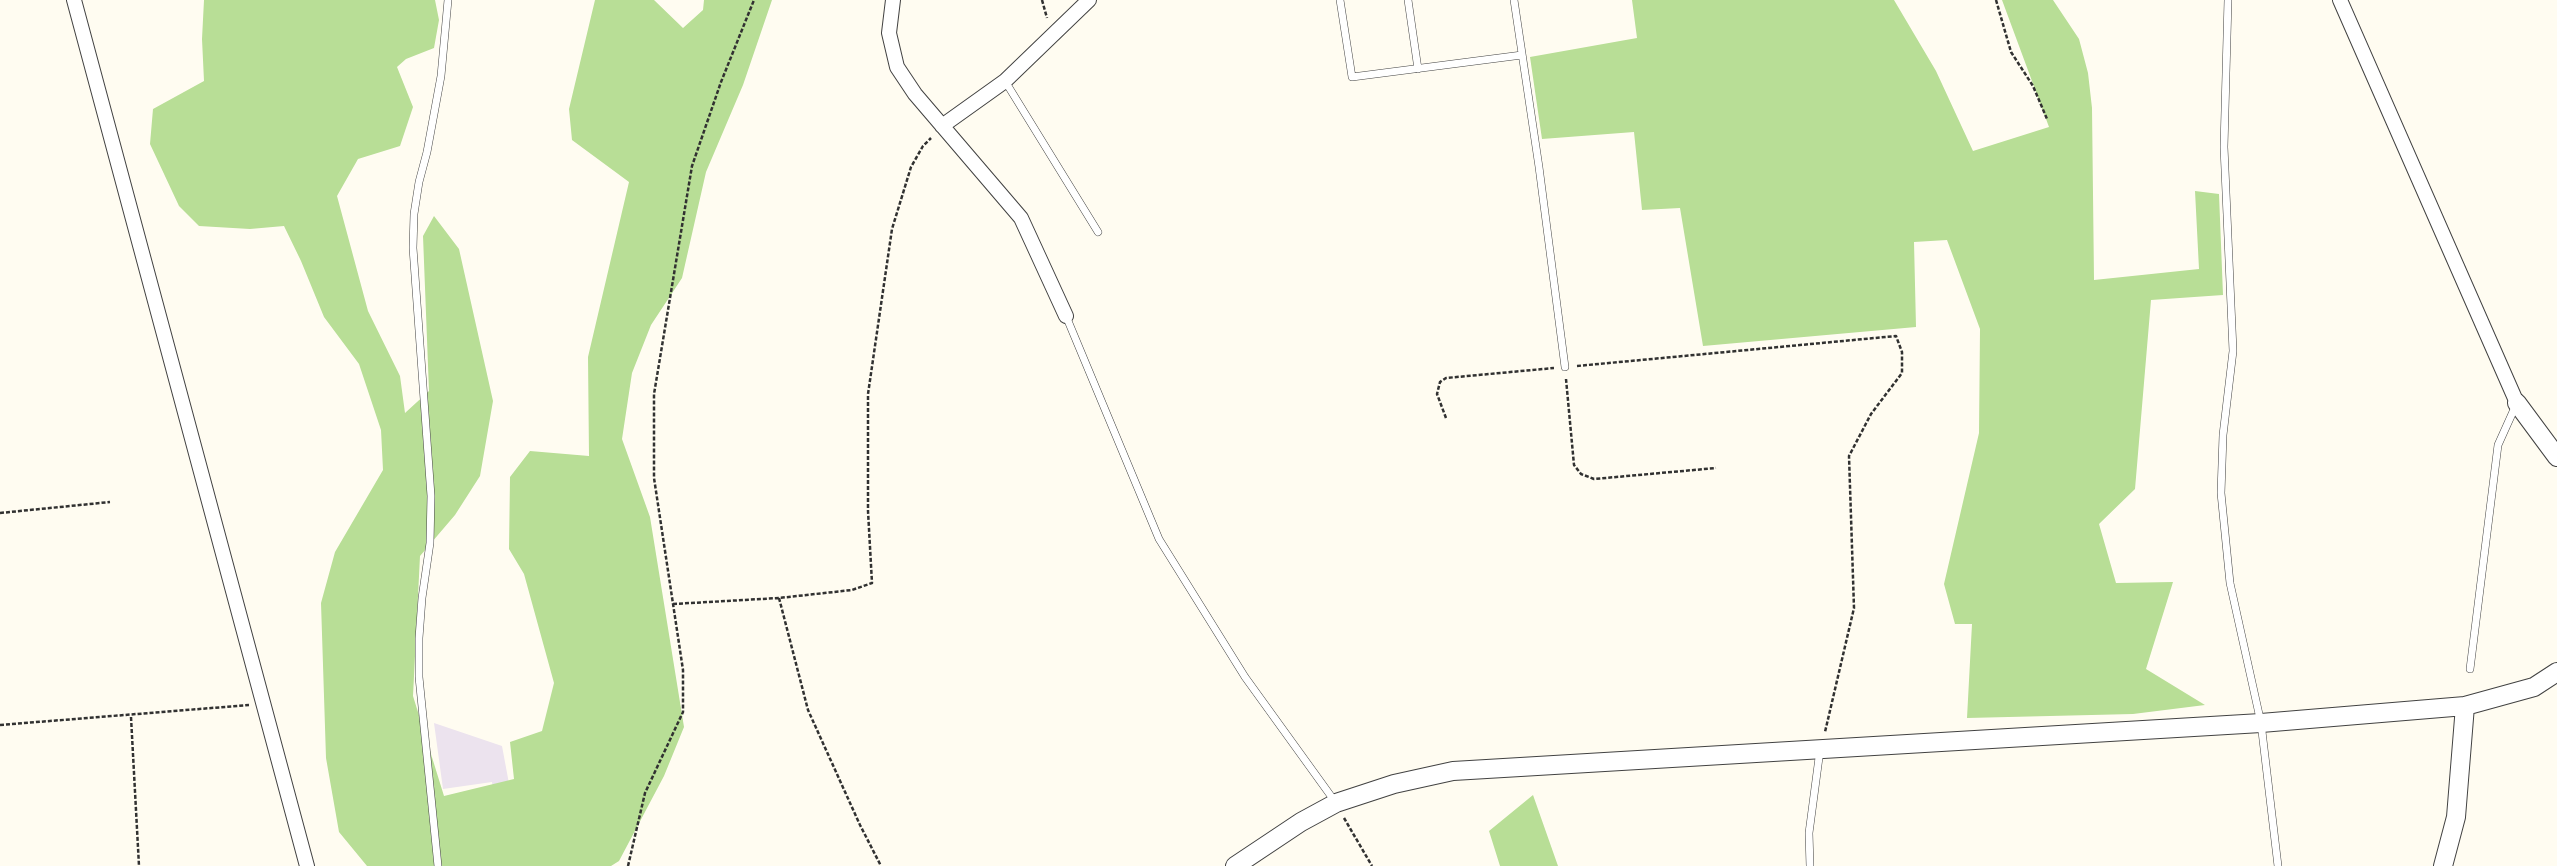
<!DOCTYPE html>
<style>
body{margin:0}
canvas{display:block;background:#fffcf1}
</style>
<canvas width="2557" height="866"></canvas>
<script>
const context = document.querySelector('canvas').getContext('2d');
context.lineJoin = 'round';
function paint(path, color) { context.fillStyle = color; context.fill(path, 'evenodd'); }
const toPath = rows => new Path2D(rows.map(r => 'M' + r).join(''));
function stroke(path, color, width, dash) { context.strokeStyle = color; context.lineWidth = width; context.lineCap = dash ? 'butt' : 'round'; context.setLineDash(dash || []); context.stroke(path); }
paint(toPath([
 [434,723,502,746,510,789,493,791,492,782,443,789]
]), '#ece3ee');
paint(toPath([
 [204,0,435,0,439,20,434,48,406,59,397,67,413,107,400,146,358,159,337,196,368,311,400,376,405,413,429,391,423,236,434,216,459,249,493,401,480,476,455,515,420,556,413,696,444,796,514,779,510,742,542,731,554,683,524,574,509,549,510,477,530,451,589,456,588,357,629,182,572,140,569,109,595,0,654,0,683,28,703,10,704,0,772,0,743,85,706,172,682,278,651,325,632,373,622,439,650,517,684,727,664,776,619,861,611,866,367,866,339,832,326,758,321,603,335,552,383,470,381,430,359,364,324,317,301,261,284,226,250,229,199,226,179,206,150,144,153,109,204,81,202,39],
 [1632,0,1894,0,1936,71,1973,151,2049,127,2002,0,2053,0,2079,39,2088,73,2092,108,2094,280,2199,269,2195,191,2219,194,2223,295,2151,300,2135,489,2099,524,2116,583,2173,582,2146,669,2205,705,2133,714,1967,718,1972,624,1955,624,1944,584,1979,433,1980,329,1947,240,1914,242,1916,327,1703,346,1680,208,1642,210,1634,132,1542,139,1530,57,1637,38],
 [1533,795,1558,866,1500,866,1489,831]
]), '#b8de96');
const service = toPath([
 [1340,0,1352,77,1522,55],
 [1408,0,1418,69],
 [1514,0,1539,167,1565,367],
 [2228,0,2224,147,2233,351,2223,435,2221,493,2230,583,2261,723,2278,866],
 [1005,81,1098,232],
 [1066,316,1159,539,1245,677,1336,803],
 [2470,669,2498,445,2516,405],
 [438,866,419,677,419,638,422,598,430,543,431,496,413,248,414,214,419,182,427,152,441,76,448,0],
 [1810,866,1809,833,1820,750]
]);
const minor = toPath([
 [74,0,307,866],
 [893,0,889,33,897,67,915,94,1021,218,1066,316],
 [2340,0,2517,403],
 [942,126,1005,81,1089,0]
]);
const tertiary = toPath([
 [2517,403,2557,457],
 [1235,866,1301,822,1336,803,1394,784,1453,771,2261,723,2465,706,2534,687,2557,672],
 [2443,866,2456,817,2465,706]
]);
stroke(service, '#424242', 8);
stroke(minor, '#424242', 16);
stroke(tertiary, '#424242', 20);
stroke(toPath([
 [1042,0,1047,18],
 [1996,0,2011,52,2033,86,2047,119],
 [1577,366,1896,336,1902,352,1902,373,1871,414,1849,456,1854,608,1825,732],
 [1566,379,1574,465,1581,474,1594,479,1716,468],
 [1446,418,1437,394,1440,382,1446,378,1554,368],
 [0,513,110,502],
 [779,598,808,710,860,825,881,866],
 [673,604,779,598,852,590,872,583,868,511,868,394,892,229,911,167,923,146,931,138],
 [131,717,139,866],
 [0,725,249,705],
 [1344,818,1372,866],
 [628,866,645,793,683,712,683,670,654,478,654,394,692,166,721,82,754,0]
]), '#313131', 2.5, [4, 2]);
stroke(service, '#fff', 7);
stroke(minor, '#fff', 14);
stroke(tertiary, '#fff', 18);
</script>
